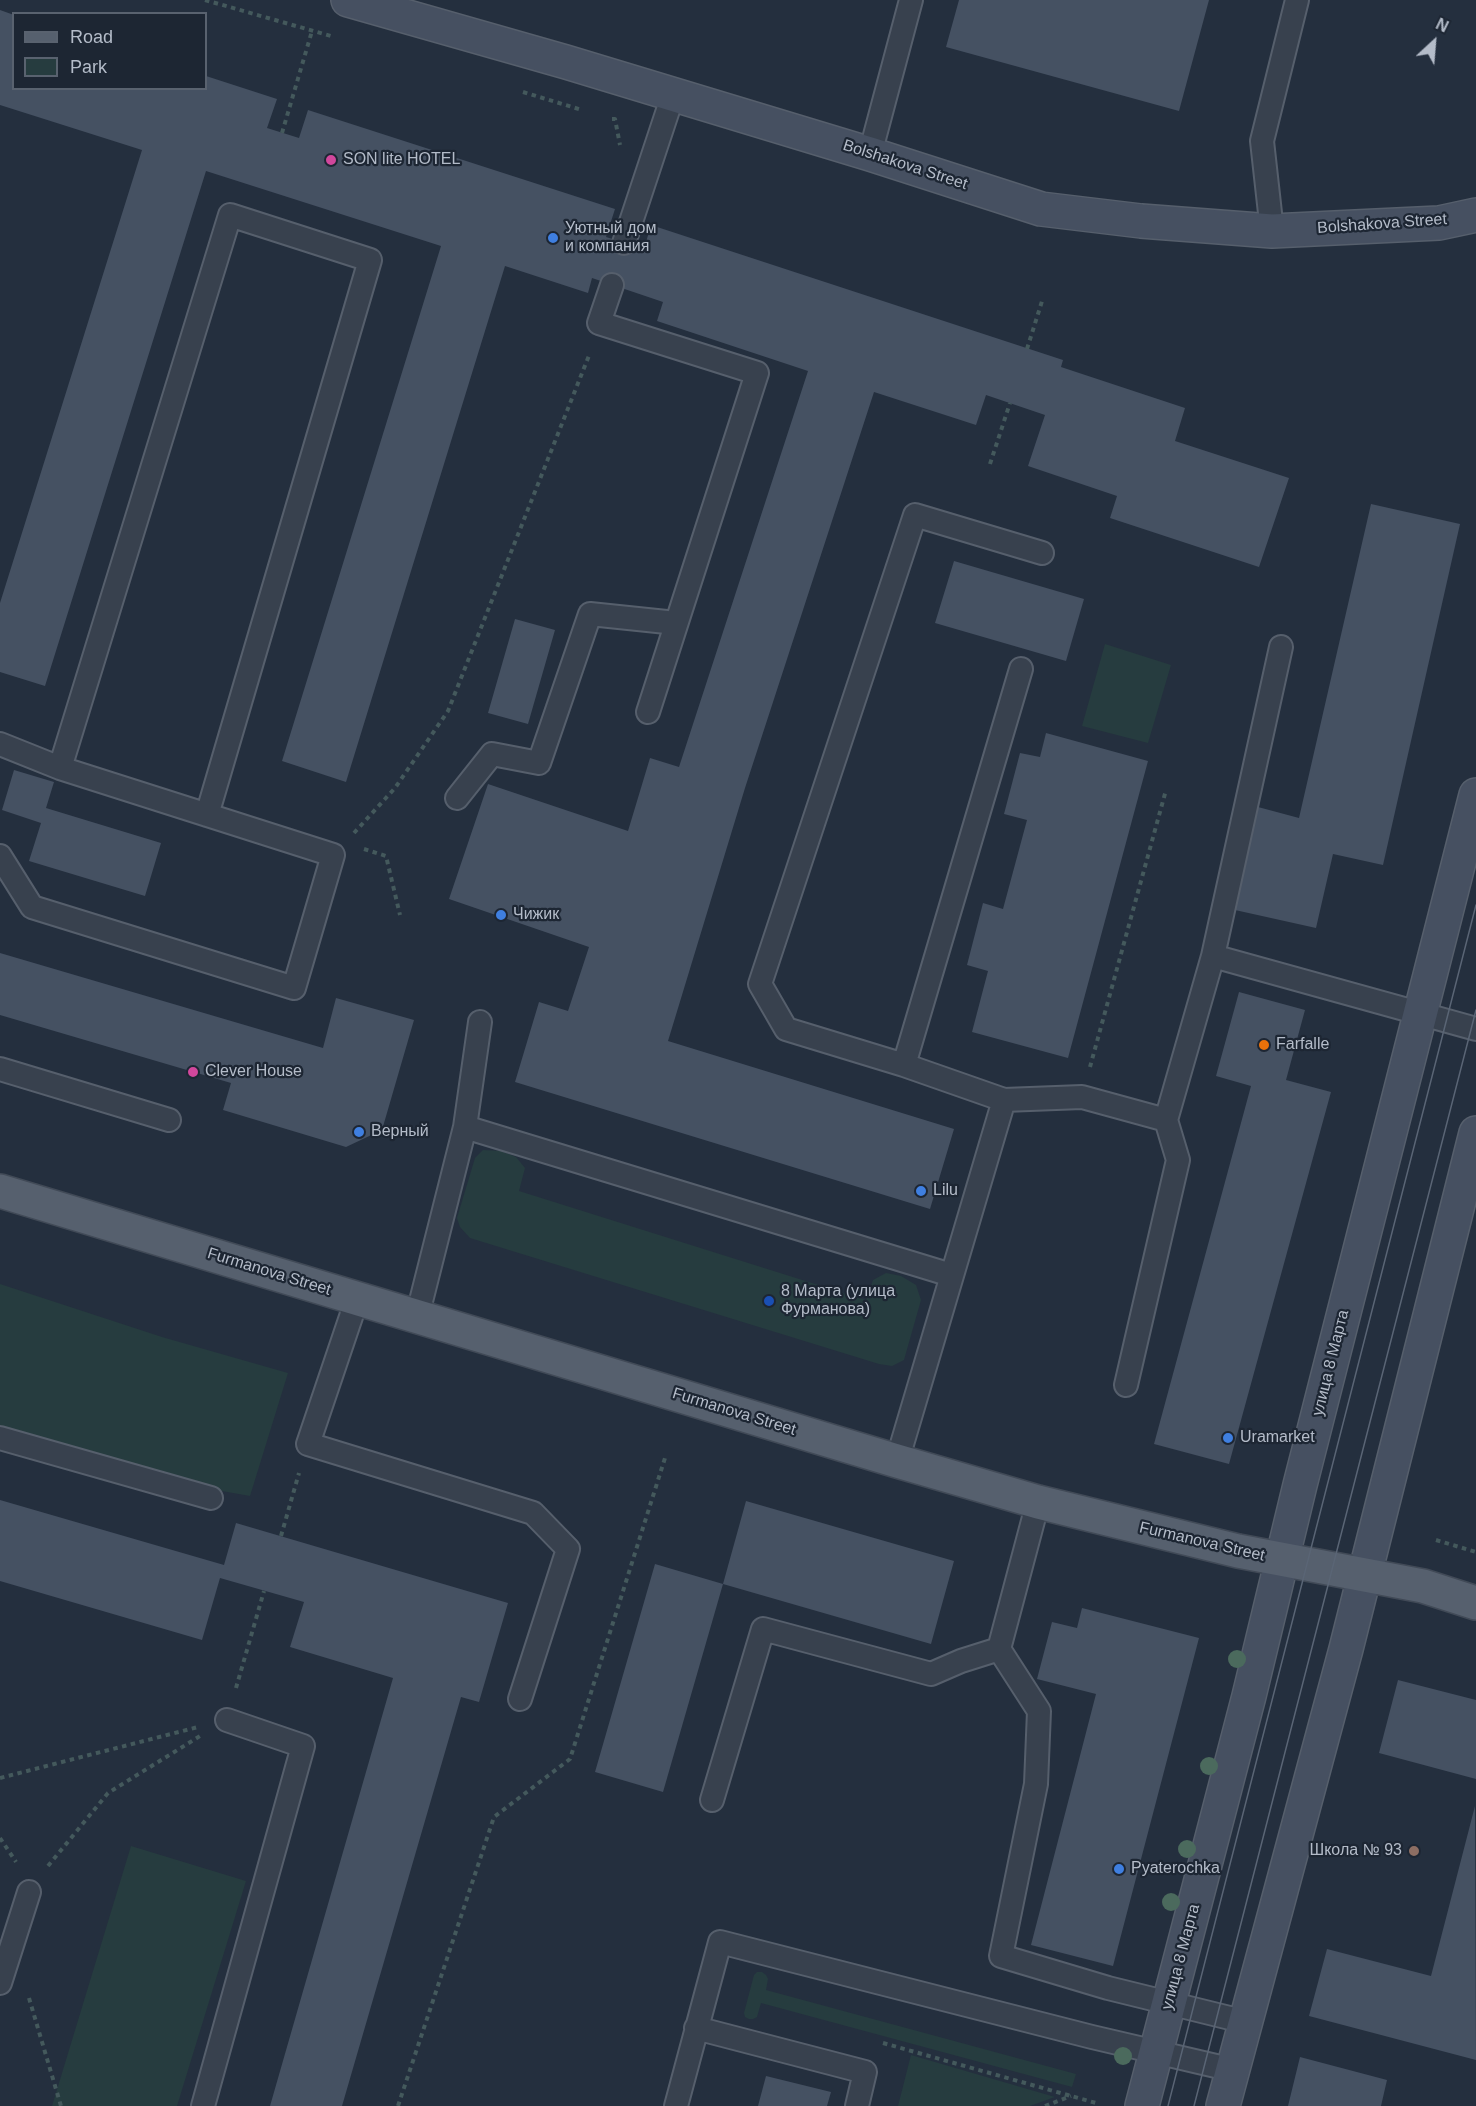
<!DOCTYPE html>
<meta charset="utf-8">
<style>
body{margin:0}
#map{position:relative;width:1476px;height:2106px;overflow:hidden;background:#242f3e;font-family:Helvetica,sans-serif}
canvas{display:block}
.legend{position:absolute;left:12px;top:12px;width:195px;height:78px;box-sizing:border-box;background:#1d2633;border:2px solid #59626f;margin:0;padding:8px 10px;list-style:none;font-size:18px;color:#b4bcc9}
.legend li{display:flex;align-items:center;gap:12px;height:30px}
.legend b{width:30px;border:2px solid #59626f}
.north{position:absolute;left:1404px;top:12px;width:60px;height:60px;-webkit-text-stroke:4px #1d2633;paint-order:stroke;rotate:26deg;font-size:16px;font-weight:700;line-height:24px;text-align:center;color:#b4bcc9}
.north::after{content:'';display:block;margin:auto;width:21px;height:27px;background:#b4bcc9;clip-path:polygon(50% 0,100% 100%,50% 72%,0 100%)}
</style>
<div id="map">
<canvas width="1476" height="2106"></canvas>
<ul class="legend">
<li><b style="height:8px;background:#56606e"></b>Road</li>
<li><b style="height:16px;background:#263c3f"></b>Park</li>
</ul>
<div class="north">N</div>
</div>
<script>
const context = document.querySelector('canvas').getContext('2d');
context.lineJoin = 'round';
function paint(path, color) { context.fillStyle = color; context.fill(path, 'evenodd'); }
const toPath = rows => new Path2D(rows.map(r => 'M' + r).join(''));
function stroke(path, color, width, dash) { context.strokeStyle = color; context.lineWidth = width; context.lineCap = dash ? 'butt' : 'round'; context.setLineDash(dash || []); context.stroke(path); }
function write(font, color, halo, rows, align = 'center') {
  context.font = font + ' Helvetica,sans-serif'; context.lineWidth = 4.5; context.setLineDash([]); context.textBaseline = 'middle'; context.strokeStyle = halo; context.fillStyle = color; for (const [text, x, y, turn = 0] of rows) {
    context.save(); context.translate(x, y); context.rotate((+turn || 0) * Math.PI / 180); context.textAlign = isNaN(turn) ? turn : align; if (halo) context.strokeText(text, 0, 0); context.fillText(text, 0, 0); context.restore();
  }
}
paint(toPath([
 [1105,644,1171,665,1148,743,1082,726],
 [483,1150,502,1151,516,1157,525,1168,519,1191,866,1300,873,1280,886,1273,901,1276,916,1285,921,1300,904,1360,892,1366,879,1364,470,1238,460,1227,457,1218,475,1158],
 [0,1284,162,1337,288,1373,250,1496,205,1488,0,1427],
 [131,1846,246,1881,177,2106,52,2106],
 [757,1972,762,1972,766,1975,768,1979,766,1990,1076,2074,1072,2087,761,2003,757,2017,753,2019,749,2019,745,2017,744,2013,754,1975],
 [911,2055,1055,2097,1030,2106,898,2106]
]), '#263c3f');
paint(toPath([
 [959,0,1209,0,1179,111,946,47],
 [0,10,14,15,14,88,206,88,206,76,277,99,267,128,299,138,308,110,615,209,606,237,644,249,651,225,1063,360,1061,367,1185,408,1175,441,1289,478,1259,567,1110,518,1117,496,1028,466,1045,415,986,395,976,425,874,392,745,788,668,1041,954,1129,930,1209,515,1082,539,1002,568,1011,589,947,449,899,488,784,628,831,650,758,679,767,808,371,657,321,663,302,592,278,588,293,505,266,346,782,282,761,441,246,206,171,45,686,0,672,0,603,142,150,0,105],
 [1371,504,1460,524,1383,865,1333,854,1316,928,1235,910,1258,807,1299,818],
 [954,561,1084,599,1066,661,935,623],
 [515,619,555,630,528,724,488,713],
 [1046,733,1148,761,1068,1058,972,1032,988,971,967,965,983,903,1003,909,1027,820,1004,814,1020,753,1040,757],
 [14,770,54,782,46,808,161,843,145,896,29,861,41,823,2,810],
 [0,953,323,1048,336,998,414,1020,382,1130,346,1147,223,1110,231,1083,0,1015],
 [1239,992,1305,1010,1286,1080,1331,1092,1229,1464,1154,1444,1251,1086,1216,1076],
 [0,1500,224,1565,236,1523,508,1603,479,1702,461,1697,342,2106,270,2106,393,1678,290,1647,304,1602,220,1578,202,1640,0,1581],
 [746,1501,954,1561,931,1644,723,1584,663,1792,595,1772,655,1564,723,1584],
 [1082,1608,1199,1638,1113,1966,1031,1945,1096,1694,1037,1679,1052,1622,1077,1628],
 [1398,1680,1476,1700,1476,1779,1379,1753],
 [1475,1806,1476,2060,1309,2016,1327,1949,1431,1976],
 [1300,2057,1387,2080,1381,2106,1288,2106],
 [766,2076,831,2092,827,2106,758,2106]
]), '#455162');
const lane = toPath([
 [870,154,911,0],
 [1272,231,1262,141,1297,0],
 [624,243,673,95],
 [612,285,599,323,757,373,648,712],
 [1042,553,915,515,760,984,786,1029,904,1065,1004,1100,1082,1097,1166,1120,1178,1160,1126,1385],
 [0,744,60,768,333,855,294,988,32,907,0,856],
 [60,768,230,215,370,260,207,815],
 [457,798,492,754,539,763,590,614,676,623],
 [1213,956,1476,1029],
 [904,1065,1021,669],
 [0,1069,169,1120],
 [1166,1120,1213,956,1281,647],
 [465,1127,951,1275],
 [357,1299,308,1444,533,1513,568,1549,520,1699],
 [417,1317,465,1127,480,1022],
 [0,1438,211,1498],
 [897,1461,1004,1100],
 [999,1649,1038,1502],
 [712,1800,763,1629,931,1674,961,1661,999,1649,1039,1711,1036,1784,1001,1956,1108,1988,1246,2022],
 [0,1983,29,1892],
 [696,2028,865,2072,857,2106],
 [203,2106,303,1746,227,1720],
 [676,2106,720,1942,1092,2037,1233,2070]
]);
const secondary = toPath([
 [348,0,566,62,870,154,1041,209,1141,221,1272,231,1439,223,1476,215],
 [1142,2106,1249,1696,1300,1485,1476,795],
 [1223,2106,1346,1649,1476,1133]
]);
const primary = toPath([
 [0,1191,897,1461,1038,1502,1238,1551,1423,1586,1476,1603]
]);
stroke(lane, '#565f6c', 26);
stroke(secondary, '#565f6c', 36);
stroke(primary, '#414a57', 36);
stroke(toPath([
 [205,0,331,36],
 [523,92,582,110],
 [612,119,615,119,620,145],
 [282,133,312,31],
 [1027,349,1043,298],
 [990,464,1010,403],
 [354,833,395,788,448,711,590,353],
 [364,849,386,856,400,915],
 [1090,1067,1166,790],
 [281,1536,299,1473],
 [1436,1540,1476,1552],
 [236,1688,264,1591],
 [0,1778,198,1727],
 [0,1838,16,1862],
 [48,1866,108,1793,200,1736],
 [29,1998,61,2106],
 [883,2043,1096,2103],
 [398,2106,494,1817,570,1759,665,1458],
 [1045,2106,1071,2096]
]), '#44595c', 4, [4.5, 4.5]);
stroke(lane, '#38414e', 22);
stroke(secondary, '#465061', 33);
stroke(primary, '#56606e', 33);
stroke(toPath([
 [1168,2106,1476,905],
 [1194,2106,1476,1010]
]), '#5a6575', 1.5);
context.fillStyle = '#4b6a5d';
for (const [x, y] of [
 [1237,1659],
 [1209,1766],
 [1187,1849],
 [1171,1902],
 [1123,2056]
]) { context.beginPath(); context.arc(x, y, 9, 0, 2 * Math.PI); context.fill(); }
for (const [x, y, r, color] of [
 [331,160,6,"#d1479c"],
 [553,238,6,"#3f7fe0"],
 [501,915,6,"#3f7fe0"],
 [1264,1045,6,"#e8710a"],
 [193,1072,6,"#d1479c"],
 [359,1132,6,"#3f7fe0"],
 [921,1191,6,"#3f7fe0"],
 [769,1301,6,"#1a4fb4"],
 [1228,1438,6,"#3f7fe0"],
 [1414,1851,6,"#8d6e63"],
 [1119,1869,6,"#3f7fe0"]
]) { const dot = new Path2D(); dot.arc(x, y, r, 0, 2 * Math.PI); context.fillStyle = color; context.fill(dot); stroke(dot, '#1d2633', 2); }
write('16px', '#b4bcc9', '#1d2633', [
 ["SON lite HOTEL",343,160],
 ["Уютный дом",565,229],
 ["и компания",565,247],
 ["Чижик",513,915],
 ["Farfalle",1276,1045],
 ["Clever House",205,1072],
 ["Верный",371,1132],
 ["Lilu",933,1191],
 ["8 Марта (улица",781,1292],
 ["Фурманова)",781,1310],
 ["Uramarket",1240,1438],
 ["Школа № 93",1402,1851,"right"],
 ["Pyaterochka",1131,1869]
], 'left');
write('16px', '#b4bcc9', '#1d2633', [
 ["Bolshakova Street",905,165,18],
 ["Bolshakova Street",1382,224,-4],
 ["Furmanova Street",269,1272,17],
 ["улица 8 Марта",1331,1363,-76],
 ["Furmanova Street",734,1412,17],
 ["Furmanova Street",1202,1542,13],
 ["улица 8 Марта",1181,1957,-75]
]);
</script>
